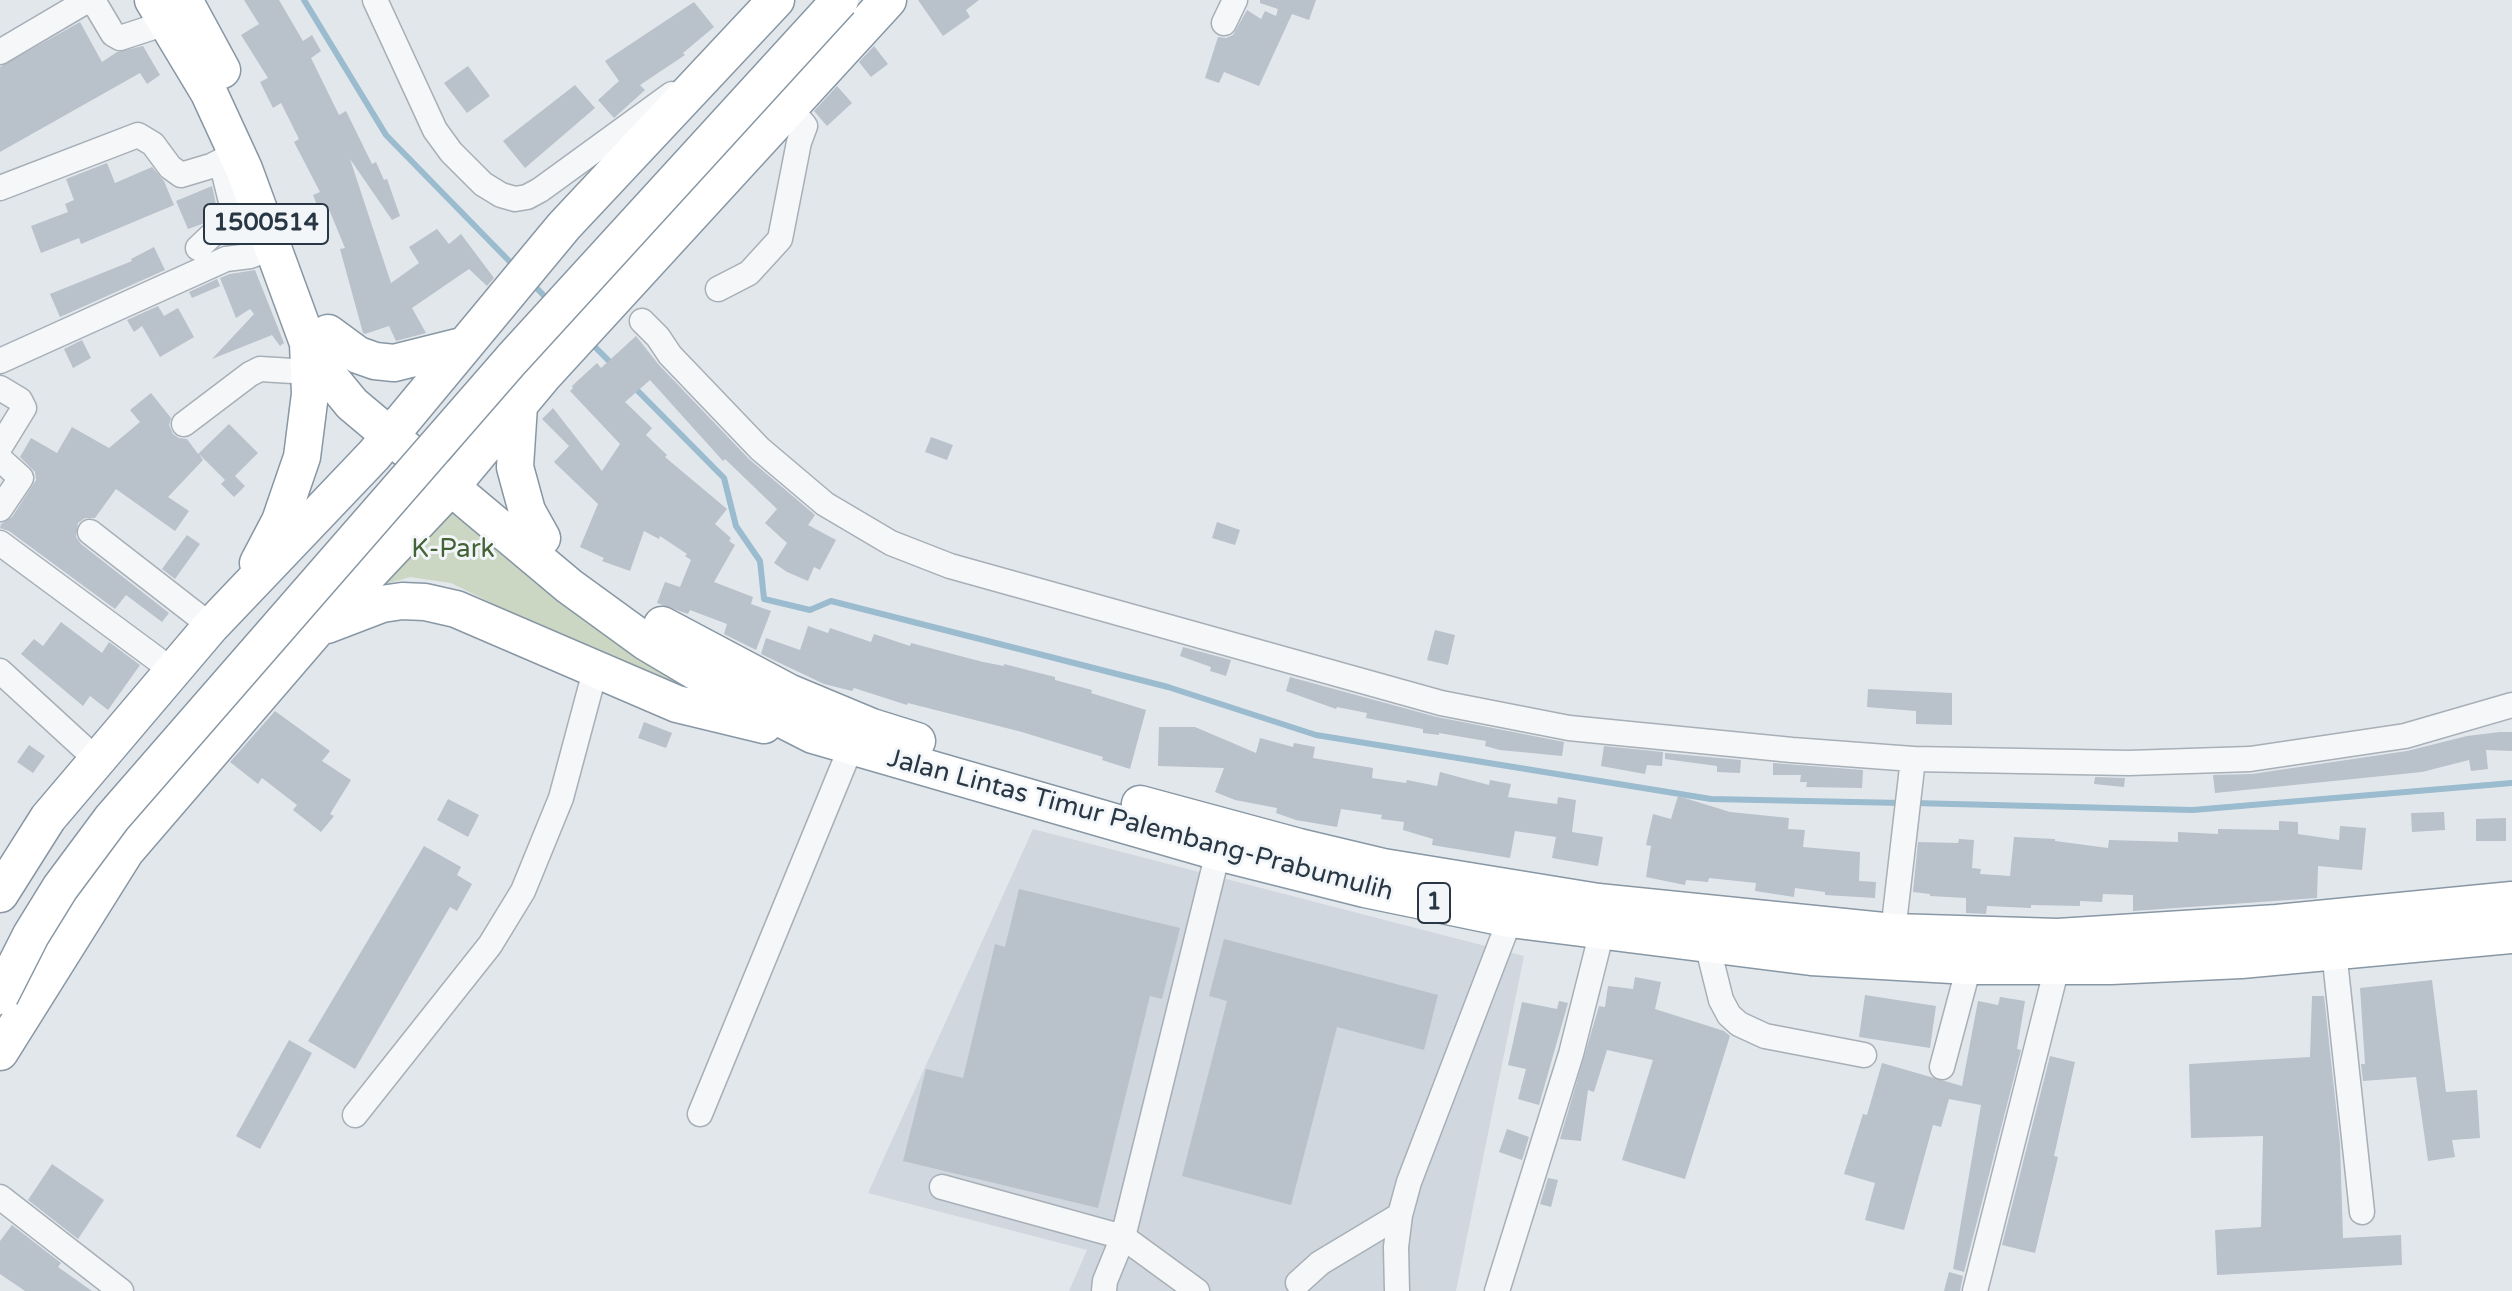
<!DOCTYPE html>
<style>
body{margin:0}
canvas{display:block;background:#e2e7ec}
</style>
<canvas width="2512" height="1291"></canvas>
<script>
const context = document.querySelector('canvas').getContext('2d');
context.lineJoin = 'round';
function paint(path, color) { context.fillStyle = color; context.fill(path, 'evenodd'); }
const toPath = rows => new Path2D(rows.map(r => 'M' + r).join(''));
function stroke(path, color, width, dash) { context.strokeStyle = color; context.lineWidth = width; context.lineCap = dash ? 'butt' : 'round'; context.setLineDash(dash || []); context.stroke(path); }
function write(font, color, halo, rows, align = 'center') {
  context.font = font + ' "Varela Round",sans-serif'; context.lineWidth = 6; context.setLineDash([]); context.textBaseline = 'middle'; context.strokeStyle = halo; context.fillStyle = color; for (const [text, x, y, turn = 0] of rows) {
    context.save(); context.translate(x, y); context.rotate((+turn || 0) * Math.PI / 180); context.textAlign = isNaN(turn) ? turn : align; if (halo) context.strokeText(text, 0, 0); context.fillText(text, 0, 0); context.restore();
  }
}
paint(toPath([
 [1033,829,1524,956,1456,1291,1069,1291,1087,1250,868,1193]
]), '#d0d7de');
paint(toPath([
 [451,505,734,706,636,674,451,583,410,577,369,589]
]), '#cbd6c3');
stroke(toPath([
 [304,0,386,135,514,266],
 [531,282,548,300],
 [590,342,613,365],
 [632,385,724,478,736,526,760,561,764,599,810,610,831,601,1168,687,1316,735,1711,799,1902,803],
 [1913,803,2193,810,2512,783]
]), '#9bbbce', 6);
paint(toPath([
 [244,0,279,0,303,41,312,35,321,51,311,58,339,115,346,111,372,164,376,162,384,180,387,179,400,216,392,220,350,159,391,283,419,263,409,247,437,229,449,244,461,234,494,278,487,286,469,269,412,308,426,333,396,341,389,326,365,334,363,333,340,249,345,248,328,207,319,210,313,195,320,192,294,142,299,139,281,103,273,108,260,82,268,78,241,35,259,24],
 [918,0,979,0,966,10,970,17,943,36],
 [1260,0,1316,0,1309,20,1292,14,1259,86,1224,72,1219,83,1205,78,1218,37,1226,38,1233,35,1247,10,1261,19,1265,11,1276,16,1278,9,1260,3],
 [694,2,714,27,683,53,685,55,640,85,645,90,614,118,598,100,619,81,605,61],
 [80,22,102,62,117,52,143,46,160,75,147,84,140,73,0,152,0,67],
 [874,46,888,64,871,77,859,62],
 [468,66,490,96,467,113,444,83],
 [575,85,595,108,525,168,503,141],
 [837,86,852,103,827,126,814,111],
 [107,163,115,183,152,167,164,181,174,205,81,244,79,238,41,253,31,226,68,212,65,204,74,200,66,179],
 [212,186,217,209,202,224,188,229,176,201],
 [154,247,165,270,60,317,50,294,132,261,131,259],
 [255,270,284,343,280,346,272,335,212,359,254,314,250,309,236,318,220,278,230,274],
 [217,279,220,286,192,298,189,292],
 [158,306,164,316,178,308,194,337,160,357,142,326,134,332,127,320],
 [636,336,659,365,749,459,815,515,808,525,836,540,820,570,814,567,808,581,787,572,774,563,787,543,765,523,777,509,725,459,723,461,650,380,625,402,652,428,646,435,667,455,665,457,727,509,715,524,731,538,729,541,735,545,714,582,753,597,751,604,771,611,756,650,724,634,727,624,690,610,688,614,657,603,665,582,680,587,691,560,685,556,687,554,660,536,659,539,644,531,630,571,602,561,604,558,580,547,598,504,554,462,569,446,542,419,553,408,602,471,620,444,570,391,573,388,572,386,597,363,601,368],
 [82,340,91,358,73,368,64,349],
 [151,393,171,418,169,425,173,434,179,438,187,439,198,454,229,424,258,453,235,476,245,486,234,497,221,484,225,480,199,454,203,460,168,497,189,511,175,531,116,489,95,518,85,518,78,523,76,537,81,544,169,613,162,622,126,595,115,609,9,531,0,528,1,524,12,517,36,480,35,472,20,457,31,438,57,453,72,427,109,448,140,422,130,410],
 [931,437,953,445,947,460,925,452],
 [1217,522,1240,530,1235,545,1212,538],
 [187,535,200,544,175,579,162,569],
 [61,622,102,653,109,642,140,665,108,710,90,696,83,706,21,654,34,639,43,646],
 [808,626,828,633,830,628,871,642,874,634,910,646,911,643,983,662,1004,666,1004,664,1055,677,1055,680,1092,690,1091,693,1146,710,1130,769,1102,760,1103,757,1022,732,908,703,907,705,854,688,852,691,824,684,761,654,766,638,800,650],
 [1435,630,1455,635,1448,665,1427,660],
 [1183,647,1231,660,1226,676,1210,671,1211,667,1180,656],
 [1290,677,1437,717,1564,742,1562,756,1500,750,1485,746,1486,741,1439,733,1439,735,1423,733,1423,729,1366,718,1367,713,1337,707,1336,709,1286,691],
 [1868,689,1952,693,1952,725,1916,724,1916,711,1867,707],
 [275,711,330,751,322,761,351,780,330,814,334,816,321,832,293,810,297,805,262,778,258,784,230,762],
 [644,722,672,733,666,748,638,738],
 [1159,727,1195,727,1256,753,1260,738,1293,747,1294,743,1315,747,1313,758,1373,768,1372,778,1406,783,1407,780,1437,786,1440,772,1489,785,1490,780,1511,784,1508,797,1557,804,1558,797,1576,800,1572,832,1603,837,1598,866,1552,858,1556,837,1515,831,1510,858,1432,845,1433,839,1403,830,1404,822,1381,819,1382,815,1341,809,1337,827,1296,820,1276,813,1277,808,1235,800,1215,792,1224,768,1158,766],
 [2500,732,2512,732,2512,751,2486,750,2488,769,2471,771,2469,760,2422,772,2215,793,2213,775,2252,774,2407,751,2467,736],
 [29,745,45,756,33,773,17,762],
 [1604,746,1663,752,1662,766,1647,765,1645,774,1601,766],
 [1665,753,1741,760,1740,773,1717,772,1717,766,1665,759],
 [1773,763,1863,770,1862,788,1806,787,1807,782,1800,782,1801,775,1773,775],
 [2095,777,2125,778,2124,787,2094,784],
 [1678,796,1730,812,1789,818,1788,829,1805,830,1803,847,1860,852,1859,881,1876,882,1875,898,1825,895,1825,892,1795,888,1794,897,1755,891,1756,883,1709,878,1708,882,1686,880,1685,885,1646,877,1651,846,1646,845,1653,814,1671,819],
 [448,799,479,815,468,837,437,820],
 [2444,812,2445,830,2412,832,2411,813],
 [2506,818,2506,841,2476,841,2476,819],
 [2279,821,2298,822,2298,834,2339,840,2340,826,2366,828,2362,870,2318,866,2317,898,2133,911,2133,895,2103,894,2102,902,2080,901,2080,906,2031,905,2031,908,1987,906,1986,914,1966,913,1966,898,1930,896,1930,894,1913,892,1918,842,1958,843,1959,839,1974,840,1972,868,1981,869,1980,874,2010,876,2014,837,2055,839,2055,841,2108,848,2109,840,2178,842,2178,832,2218,834,2218,829,2279,830],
 [424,846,461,867,457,875,472,884,457,911,450,907,355,1069,308,1041],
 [1019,889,1180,928,1162,999,1150,996,1098,1208,903,1161,926,1069,963,1078,995,944,1005,947],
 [1224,939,1438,995,1424,1050,1337,1027,1291,1205,1182,1176,1227,1001,1209,996],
 [1635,977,1661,982,1655,1009,1724,1031,1730,1036,1685,1179,1622,1160,1653,1060,1607,1050,1594,1092,1588,1090,1581,1141,1560,1139,1599,1006,1605,1007,1608,986,1633,989],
 [2432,980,2446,1092,2477,1090,2480,1138,2452,1140,2455,1157,2428,1161,2416,1077,2363,1081,2361,1064,2365,1064,2360,988],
 [1865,995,1936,1006,1930,1048,1859,1037],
 [2312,996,2324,996,2340,1144,2343,1238,2401,1235,2402,1265,2217,1275,2215,1230,2261,1227,2263,1136,2191,1138,2189,1064,2310,1057],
 [2000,997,2025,1001,2017,1049,2021,1050,1964,1272,1953,1269,1981,1105,1949,1099,1941,1127,1933,1125,1904,1230,1865,1220,1875,1183,1844,1174,1863,1114,1867,1115,1882,1063,1962,1086,1978,1001,1998,1005],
 [1559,1001,1568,1003,1539,1105,1518,1099,1526,1069,1508,1065,1522,1002,1557,1009],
 [289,1040,312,1053,260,1149,236,1136],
 [2050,1056,2075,1062,2054,1156,2058,1157,2035,1253,2002,1245],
 [1507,1129,1529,1137,1522,1160,1499,1152],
 [52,1164,104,1200,78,1239,28,1200],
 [1548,1178,1558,1180,1551,1207,1540,1204],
 [12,1225,61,1263,58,1267,92,1291,25,1291,0,1274,0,1241],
 [1949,1272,1963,1276,1960,1291,1944,1291]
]), '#b9c1ca');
const minor = toPath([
 [375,0,435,130,451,152,483,184,501,195,515,199,527,197,540,190,672,94],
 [1224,23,1235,0],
 [0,52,83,3,90,2,97,7,113,34,120,38,166,23],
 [0,188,138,135,153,144,170,167,181,175,211,166,237,153],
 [198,248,234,214,221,161],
 [718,289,749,273,780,239,799,142,805,126,790,108],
 [642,321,658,337,670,355,760,449,825,504,891,543,950,566,1441,703,1569,728,1792,750,1913,759,2129,763,2250,759,2405,736,2512,705],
 [0,361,226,259,250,256,275,247],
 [0,388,20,400,24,408,0,447],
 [184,424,250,374,260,369,309,372],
 [0,459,21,478,0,509],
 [90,532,211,626],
 [0,543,173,671],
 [0,671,97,760],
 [1893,932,1913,759],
 [1707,944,1721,1000,1729,1015,1739,1024,1765,1036,1864,1055],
 [2334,951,2362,1212],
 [1942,1067,1969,966],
 [700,1114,851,747],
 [355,1115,490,945,523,891,561,798,595,671],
 [942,1187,1123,1237,1105,1281,1104,1291],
 [0,1197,121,1291],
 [1298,1283,1320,1263,1400,1215],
 [1197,1291,1123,1237,1218,852],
 [1397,1291,1396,1247,1400,1215,1409,1182,1510,919],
 [1497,1291,1571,1054,1602,931],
 [1975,1291,2057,967]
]);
const highway = toPath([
 [153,0,209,93,244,169,308,343,324,370,352,404,569,586,646,642,742,699,813,735,1218,852,1365,889,1510,919,1811,957,1969,966,2111,966,2241,960,2512,935],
 [184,0,222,70],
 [328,333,358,355,375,361,394,363,462,346],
 [519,405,515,467,527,511,542,538],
 [258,563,280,521,302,457,310,394,308,343],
 [327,625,382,604,402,601,425,602,456,609,677,704,764,725],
 [662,625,788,692,872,727,917,741],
 [1140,804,1299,847,1383,867,1598,902,1893,932,2058,937,2277,923,2512,900],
 [0,894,48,818,211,626,374,455,564,226,776,0],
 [0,1052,126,851,317,629,450,488,544,375,888,0]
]);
stroke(minor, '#a7afb7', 27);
stroke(highway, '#8897a4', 39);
stroke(minor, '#f6f7f9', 24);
stroke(highway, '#fff', 36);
const highwayBridge = toPath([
 [0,996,31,935,60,888,112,818,512,359,840,0]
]);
stroke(highwayBridge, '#8897a4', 39, []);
stroke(highwayBridge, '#fff', 36);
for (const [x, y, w] of [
 [266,224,124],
 [1434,903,32]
]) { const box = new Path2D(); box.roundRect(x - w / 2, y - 20, w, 40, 6); context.fillStyle = '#f2f6f9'; context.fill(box); stroke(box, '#293745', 2); }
write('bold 24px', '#293745', null, [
 ["1500514",266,224],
 ["1",1434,903]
]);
write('26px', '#446235', '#f2f6f9', [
 ["K-Park",453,550]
]);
write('26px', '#293745', '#f2f6f9', [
 ["Jalan Lintas Timur Palembang-Prabumulih",1140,826,15]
]);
</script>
